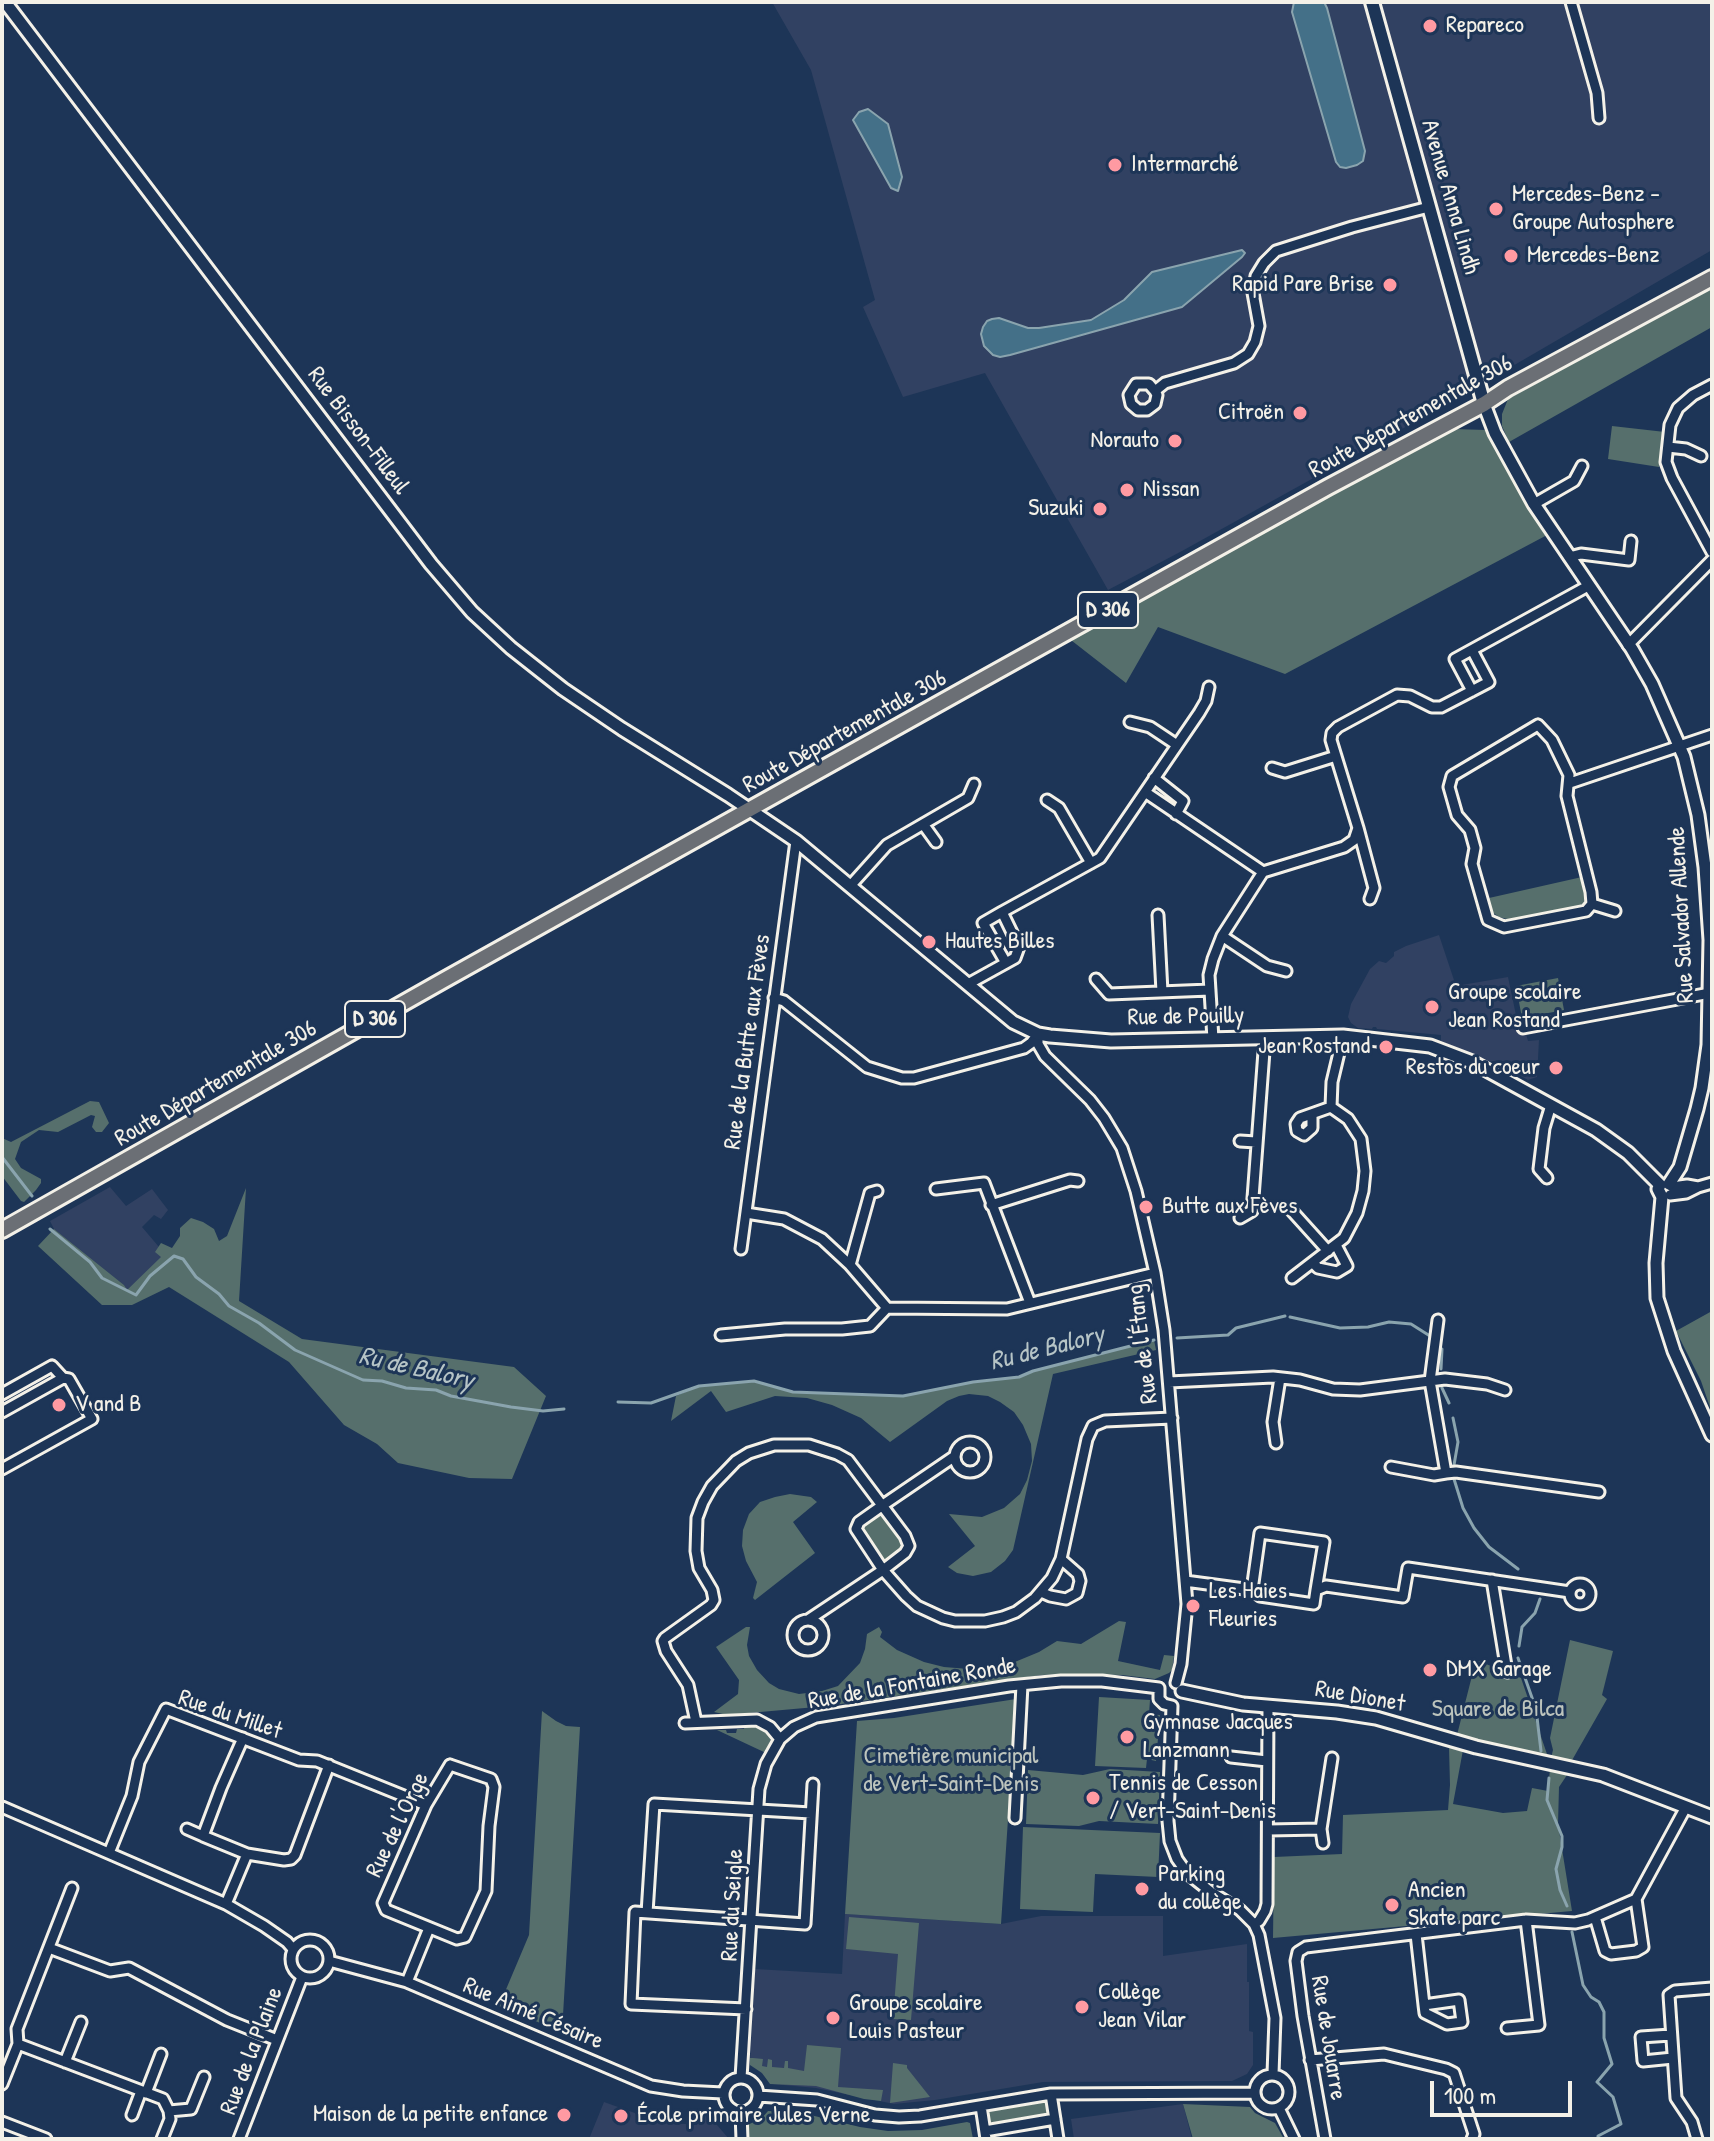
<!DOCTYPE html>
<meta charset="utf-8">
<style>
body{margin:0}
#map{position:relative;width:1714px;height:2141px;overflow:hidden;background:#1d3557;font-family:"Patrick Hand",sans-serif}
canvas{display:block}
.frame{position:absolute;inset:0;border:4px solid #f4f1e8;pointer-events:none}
.scale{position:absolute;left:1430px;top:2081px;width:142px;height:36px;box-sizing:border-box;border:4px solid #f4f1e8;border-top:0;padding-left:10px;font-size:24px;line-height:28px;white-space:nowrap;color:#f4f1e8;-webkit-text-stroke:6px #1d3557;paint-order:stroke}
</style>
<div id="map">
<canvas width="1714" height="2141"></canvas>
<div class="frame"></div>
<div class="scale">100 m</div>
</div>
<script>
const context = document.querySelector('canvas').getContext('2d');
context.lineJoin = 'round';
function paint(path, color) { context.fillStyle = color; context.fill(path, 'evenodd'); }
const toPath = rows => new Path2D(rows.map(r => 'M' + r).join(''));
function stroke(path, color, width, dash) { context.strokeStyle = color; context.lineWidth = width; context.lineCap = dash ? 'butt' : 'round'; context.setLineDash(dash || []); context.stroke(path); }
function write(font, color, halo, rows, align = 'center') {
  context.font = font + ' "Patrick Hand",sans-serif'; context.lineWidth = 6; context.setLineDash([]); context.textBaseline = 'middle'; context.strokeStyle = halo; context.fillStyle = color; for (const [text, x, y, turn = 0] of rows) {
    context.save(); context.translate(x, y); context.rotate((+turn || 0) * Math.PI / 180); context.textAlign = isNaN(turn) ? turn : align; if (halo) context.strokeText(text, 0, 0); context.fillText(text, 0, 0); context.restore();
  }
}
paint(toPath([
 [772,2,1712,2,1712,250,1456,399,1182,551,1108,590,985,373,903,397,863,307,875,300,811,70],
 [1439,935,1456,986,1508,977,1517,1020,1516,1030,1525,1030,1528,1041,1539,1040,1537,1077,1528,1080,1494,1061,1488,1062,1441,1041,1441,1035,1377,1029,1376,1027,1373,1027,1372,1029,1358,1028,1351,1023,1348,1017,1351,1004,1370,969,1379,961,1386,963,1394,956,1394,952,1406,946],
 [110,1187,126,1206,152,1189,168,1210,161,1219,154,1215,142,1227,159,1247,156,1252,162,1257,126,1291,124,1285,54,1229,50,1221],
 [845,1914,1001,1924,1041,1916,1163,1916,1163,1956,1247,1944,1247,1982,1249,1982,1249,2031,1253,2032,1253,2065,1247,2074,1232,2081,1043,2082,935,2100,894,2104,816,2088,772,2084,750,2061,755,1969,842,1974],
 [604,2102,660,2122,697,2125,705,2111,729,2139,589,2139],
 [1183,2104,1192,2139,1074,2139,1071,2119]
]), '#314162');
paint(toPath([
 [1712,286,1712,327,1509,442,1502,426,1502,414,1508,399],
 [1612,426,1665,432,1659,467,1608,459],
 [1453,429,1486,430,1549,534,1285,674,1158,627,1126,683,1067,637],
 [1582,877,1587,899,1585,905,1576,909,1511,920,1499,917,1492,912,1490,908,1489,898],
 [1558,978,1564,1010,1522,1018,1516,986],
 [90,1101,99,1102,109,1123,102,1132,96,1132,92,1127,95,1116,91,1115,58,1132,39,1130,21,1142,15,1159,21,1168,41,1179,41,1183,36,1190,24,1202,21,1201,2,1176,2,1138,11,1142],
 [246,1188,239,1301,302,1339,514,1367,546,1396,512,1479,469,1478,398,1463,377,1444,344,1425,289,1362,169,1287,132,1305,102,1305,38,1246,54,1229,124,1285,127,1290,161,1257,155,1252,161,1243,172,1248,180,1236,180,1228,191,1218,203,1222,214,1229,219,1241,227,1236],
 [1712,1311,1712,1413,1701,1381,1676,1331],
 [1154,1340,1156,1350,1053,1374,1013,1550,1005,1561,991,1572,973,1576,957,1573,948,1567,975,1546,949,1514,982,1517,1004,1508,1020,1494,1027,1480,1032,1461,1031,1444,1023,1425,1014,1412,1000,1402,988,1396,969,1394,959,1396,947,1401,890,1442,861,1418,832,1405,807,1398,775,1396,726,1412,711,1391,671,1421,676,1396,699,1386,754,1381,793,1392,903,1396,973,1382,1019,1377,1033,1371],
 [790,1494,811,1497,817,1502,793,1522,815,1553,755,1600,753,1598,757,1582,746,1561,742,1546,743,1530,749,1514,760,1502,775,1497],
 [882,1512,902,1540,903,1544,900,1550,885,1560,880,1557,864,1534,862,1528,862,1525],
 [1119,1621,1126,1622,1118,1661,1160,1670,1164,1655,1174,1656,1172,1670,1169,1673,1155,1679,1122,1675,1071,1674,1042,1675,827,1706,727,1715,714,1712,738,1694,739,1680,716,1647,746,1627,750,1627,747,1645,749,1656,757,1670,769,1683,779,1689,799,1694,822,1691,838,1686,860,1663,865,1649,867,1634,879,1627,882,1632,880,1637,897,1650,924,1662,944,1667,981,1670,1010,1664,1039,1652,1057,1641,1081,1644],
 [1570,1640,1613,1651,1602,1695,1607,1699,1571,1762,1551,1758,1553,1750,1550,1738],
 [1476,1660,1521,1678,1548,1757,1457,1735],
 [1099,1697,1150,1700,1149,1714,1160,1715,1156,1761,1147,1759,1146,1768,1095,1766],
 [1016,1699,1001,1924,845,1914,857,1721,894,1718],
 [542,1711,556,1721,566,1726,580,1727,562,2032,499,2006,529,1935],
 [745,1725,762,1727,770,1734,772,1743,766,1753,717,1730,726,1730,727,1733,736,1733,737,1729,744,1729],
 [1449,1747,1463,1750,1453,1804,1503,1813,1527,1811,1532,1788,1548,1791,1550,1768,1569,1772,1559,1787,1558,1824,1572,1911,1273,1938,1274,1857,1342,1854,1343,1815,1448,1810,1450,1785],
 [1110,1769,1160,1772,1158,1824,1099,1821,1079,1826,1026,1824,1028,1770,1083,1775],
 [1023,1827,1160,1833,1158,1877,1095,1874,1093,1912,1020,1909],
 [849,1917,919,1923,911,2020,893,2019,898,1954,846,1949],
 [807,2045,841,2048,838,2087,883,2090,881,2101,864,2099,816,2086,770,2084,762,2073,750,2065,750,2058,753,2058,763,2059,762,2066,767,2067,768,2059,772,2060,772,2067,784,2068,785,2061,788,2061,788,2068,804,2071],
 [893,2063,907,2065,907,2068,930,2097,890,2103],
 [1039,2101,1045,2103,1049,2108,1046,2118,992,2126,987,2120,987,2114,992,2109],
 [1183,2104,1250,2107,1255,2113,1275,2123,1284,2139,1193,2139],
 [768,2111,798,2112,860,2127,888,2131,922,2130,967,2122,970,2123,973,2139,747,2139,747,2125,761,2119]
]), '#566f6c');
const water = toPath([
 [1294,2,1324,2,1327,8,1365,151,1363,161,1357,165,1346,168,1340,167,1336,162,1292,12,1294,2],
 [868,109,888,124,902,177,898,191,891,188,853,120,859,112,868,109],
 [1242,250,1245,253,1242,257,1182,307,1010,355,1000,357,993,355,984,346,981,334,983,327,987,321,992,319,999,318,1028,328,1039,328,1091,320,1124,300,1152,272,1242,250]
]);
paint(water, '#447088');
stroke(water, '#8aa4ae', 2);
stroke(toPath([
 [2,1157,32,1196],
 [50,1229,90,1262,102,1278,136,1295,150,1276,174,1256,183,1259,196,1277,219,1294,229,1306,259,1323,295,1350,363,1380,382,1381,406,1388,436,1390,451,1396,511,1407,543,1411,564,1409],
 [1290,1317,1340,1328,1368,1327,1389,1322,1411,1324,1430,1336],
 [1177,1338,1228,1335,1236,1328,1285,1316],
 [1441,1369,1442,1349],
 [1442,1388,1449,1403],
 [618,1402,651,1403,699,1386,754,1381,793,1392,903,1396,973,1382,1019,1377,1033,1371,1154,1340],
 [1453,1418,1458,1442,1454,1465],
 [1454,1479,1463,1508,1474,1528,1489,1547,1518,1569],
 [1519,1646,1522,1627,1535,1613,1540,1599],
 [1518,1658,1536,1709,1541,1751],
 [1549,1778,1547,1800,1562,1836,1562,1847,1556,1869,1560,1890,1567,1906],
 [1572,1932,1583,1985,1591,1997,1599,2002,1604,2012,1604,2038,1612,2064,1597,2082,1613,2097,1621,2124,1598,2136,1598,2139]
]), '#8aa4ae', 3);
const minor = toPath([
 [1571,2,1597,93,1599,118],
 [1712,385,1693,395,1678,408,1670,425,1666,462,1672,478,1712,552],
 [1155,391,1157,395,1155,404,1147,410,1138,410,1131,404,1129,395,1136,384,1149,384,1155,391,1165,383,1234,363,1248,354,1255,342,1259,326,1253,293,1256,276,1264,263,1276,251,1352,227,1425,208,1429,205],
 [1668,447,1686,449,1701,456],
 [1534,504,1574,481,1582,466],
 [1569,557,1581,554,1629,560,1631,541],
 [1628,645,1712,560],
 [1472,691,1455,659,1588,586],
 [1130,722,1150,727,1177,745],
 [1538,725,1552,740,1569,775,1567,796,1591,892,1592,904,1586,911,1504,927,1488,920,1472,864,1475,848,1470,830,1457,815,1449,787,1452,776,1538,725],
 [1272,768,1285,772,1336,756],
 [1154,778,1183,801,1176,814],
 [1570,783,1712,735],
 [1145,792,1263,872,1222,936,1213,959,1209,975,1213,1039],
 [1047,800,1059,808,1091,863],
 [923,824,936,842],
 [1358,828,1374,888,1370,899],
 [1263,872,1344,847,1354,840,1358,828,1331,740,1332,733,1338,727,1397,695,1410,696,1432,707,1441,707,1489,682,1472,650],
 [851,885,887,845,968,798,974,784],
 [1592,904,1615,911],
 [1002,912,983,923,1006,963],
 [1158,915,1162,992],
 [1222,936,1267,966,1286,971],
 [1096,979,1109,994,1210,990],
 [968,984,1015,958,1019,947,1002,912,1100,858,1199,713,1206,701,1209,687],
 [774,998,784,1001,867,1067,902,1078,914,1078,1024,1048,1031,1043,1038,1034],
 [1523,1028,1710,993],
 [1038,1034,1038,1044,1045,1056,1090,1100,1104,1118,1122,1148,1136,1191,1155,1273,1164,1330,1187,1604,1181,1664,1176,1683],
 [1312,1114,1312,1128,1304,1135,1297,1131,1296,1124,1300,1118,1331,1107],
 [1240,1141,1256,1142],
 [1547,1178,1539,1169,1544,1128,1551,1105],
 [1672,1187,1687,1185,1698,1187,1712,1183],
 [936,1189,984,1183,1030,1303],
 [1670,1195,1686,1193,1698,1187],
 [991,1205,1070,1180,1078,1181],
 [1291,1210,1328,1251],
 [746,1213,784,1219,822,1239,850,1265,887,1308,1007,1309,1155,1273],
 [1240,1218,1252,1211,1265,1038],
 [741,1249,796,841],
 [1313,1263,1318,1268,1337,1272,1347,1266,1336,1245],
 [850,1265,870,1193,877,1191],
 [1292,1278,1344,1238,1357,1213,1363,1191,1365,1171,1361,1139,1348,1119,1331,1107,1332,1082,1343,1036],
 [721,1335,785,1329,842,1329,870,1326,887,1308],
 [1169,1382,1273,1377,1300,1380,1333,1389,1360,1390,1445,1379,1487,1384,1505,1390],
 [2,1394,52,1366,63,1378,2,1412],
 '955 1457a15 15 0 1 1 30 0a15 15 0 1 1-30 0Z',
 [1276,1443,1273,1422,1280,1378],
 [955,1456,883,1505,859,1522,856,1529,883,1570,906,1596,917,1606,943,1618,955,1621,985,1621,1003,1617,1016,1612,1035,1598,1052,1578,1061,1559,1087,1439,1093,1426,1105,1421,1172,1418],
 [1391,1467,1434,1475,1446,1473,1430,1381,1438,1320],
 [2,1469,92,1419,69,1379,63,1378],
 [1446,1473,1456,1472,1599,1492],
 [1492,1580,1507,1672],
 [1185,1581,1252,1590,1260,1596,1314,1604,1316,1590,1326,1586,1403,1597,1408,1568,1570,1592],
 '1570 1594a10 10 0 1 1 20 0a10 10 0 1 1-20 0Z',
 [1252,1590,1260,1533,1324,1542,1316,1590],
 [1041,1592,1050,1596,1066,1599,1077,1593,1080,1581,1078,1574,1061,1559],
 '793 1635a15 15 0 1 1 30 0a15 15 0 1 1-30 0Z',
 [1159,1688,1159,1699,1164,1704,1172,1706],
 [1172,1706,1168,1821,1170,1841,1177,1859,1187,1873,1211,1892,1240,1910,1254,1924,1259,1935,1275,2018,1273,2074],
 [696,1722,688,1685,666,1651,663,1641,665,1638,711,1605,714,1600,712,1590,699,1568,696,1551,697,1518,703,1502,712,1486,736,1461,749,1453,774,1445,809,1445,837,1454,848,1460,905,1536,909,1546,905,1553,883,1570,808,1620],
 [685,1723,757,1720,770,1727,780,1739,794,1727,816,1717,1009,1686,1061,1681,1102,1681,1159,1688],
 [243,1738,221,1788,203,1836,247,1854,284,1860,291,1859,295,1855,329,1765],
 [1231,1757,1267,1761],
 [450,1765,491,1779,494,1787,489,1826,486,1891,465,1937,457,1939,386,1910,383,1903,426,1805,450,1765],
 [2,1807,226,1904,264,1926,287,1942,293,1949],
 [1015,1818,1022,1685],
 [187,1829,203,1836],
 [1321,1829,1323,1843],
 [1268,1830,1321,1829,1332,1758],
 [109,1853,132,1796,139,1762,166,1709,299,1760,317,1761,426,1805],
 [226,1904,247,1854],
 [647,1913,654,1804,811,1813],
 [1595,1917,1605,1951,1611,1954,1636,1951,1643,1947,1636,1899],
 [1254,1924,1259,1921,1265,1911,1267,1904,1268,1707],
 [1416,1934,1424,2005,1459,2000,1462,2022,1447,2024,1425,2013,1424,2005],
 '291 1959a19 19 0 1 1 38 0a19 19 0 1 1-38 0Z',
 [49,1948,110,1971,129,1968,227,2020,277,2040],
 [329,1961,407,1982,651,2086,683,2091,723,2093],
 [407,1982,429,1928],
 [746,2009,631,2004,635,1912,805,1924,813,1784],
 [1507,2028,1539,2025,1526,1920],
 [1671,2035,1641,2037,1643,2061,1673,2058],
 [18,2044,163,2099,169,2111,170,2119,162,2139],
 [1310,2060,1384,2054,1446,2069,1454,2073,1474,2134,1472,2139],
 [65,2062,81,2022],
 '1255 2092a17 17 0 1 1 34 0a17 17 0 1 1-34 0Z',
 '724 2095a17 17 0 1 1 34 0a17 17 0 1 1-34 0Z',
 [741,2078,759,1789,766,1764,780,1739],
 [2,2084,18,2044,17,2029,72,1888],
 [146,2093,161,2054],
 [1051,2094,1058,2139],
 [758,2096,817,2100,875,2115,899,2117,920,2116,1051,2094,1255,2093],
 [981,2106,986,2139],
 [1279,2108,1294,2139],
 [169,2111,191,2109,204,2077],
 [741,2113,742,2139],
 [132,2115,141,2091],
 [2,2122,46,2139],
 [985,2131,1055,2119],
 [239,2139,302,1977],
 [1325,2139,1303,2016,1296,1961,1298,1952,1306,1947,1526,1920,1575,1923,1588,1920,1636,1899,1686,1807],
 [1697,2139,1692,2122,1676,2098,1669,1995,1675,1991,1712,1988]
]);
const tertiary = toPath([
 [5,2,431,564,472,612,511,648,563,689,622,729,728,795,796,841,1013,1022,1038,1034,1050,1036,1111,1041,1343,1036,1430,1046,1472,1062,1596,1130,1628,1153,1660,1185],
 [1484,404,1495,433,1534,504,1632,649,1652,684,1684,757,1698,815,1705,867,1710,940,1708,1045,1702,1088,1697,1109,1680,1167,1669,1184],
 [1660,1185,1658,1189,1662,1197,1656,1263,1657,1298,1674,1351,1712,1435],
 [1182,1691,1243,1704,1337,1712,1376,1718,1476,1747,1603,1775,1712,1817]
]);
const secondary = toPath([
 [1372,2,1484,404]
]);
const primary = toPath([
 [2,1230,444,980,965,689,1328,487,1484,404,1508,388,1712,278]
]);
stroke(minor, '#f4f1e8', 15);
stroke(tertiary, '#f4f1e8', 17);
stroke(secondary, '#f4f1e8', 18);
stroke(primary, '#f4f1e8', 20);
stroke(minor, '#1d3557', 9);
stroke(tertiary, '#1d3557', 11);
stroke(secondary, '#1d3557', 12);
stroke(primary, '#6b6f75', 14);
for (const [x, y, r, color] of [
 [1430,26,8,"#ff9aa2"],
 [1115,165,8,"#ff9aa2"],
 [1496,209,8,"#ff9aa2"],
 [1511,256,8,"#ff9aa2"],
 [1390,285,8,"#ff9aa2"],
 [1300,413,8,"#ff9aa2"],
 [1175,441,8,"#ff9aa2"],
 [1127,490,8,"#ff9aa2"],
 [1100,509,8,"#ff9aa2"],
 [929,942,8,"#ff9aa2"],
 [1432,1007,8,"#ff9aa2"],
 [1386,1047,8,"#ff9aa2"],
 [1556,1068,8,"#ff9aa2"],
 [1146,1207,8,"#ff9aa2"],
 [59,1405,8,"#ff9aa2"],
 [1193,1606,8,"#ff9aa2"],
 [1430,1670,8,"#ff9aa2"],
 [1127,1737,8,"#ff9aa2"],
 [1093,1798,8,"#ff9aa2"],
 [1142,1889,8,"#ff9aa2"],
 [1392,1905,8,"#ff9aa2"],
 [1082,2007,8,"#ff9aa2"],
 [833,2018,8,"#ff9aa2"],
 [564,2115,8,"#ff9aa2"],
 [621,2116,8,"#ff9aa2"]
]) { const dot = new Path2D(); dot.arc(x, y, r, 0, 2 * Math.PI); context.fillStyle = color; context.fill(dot); stroke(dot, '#1d3557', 3); }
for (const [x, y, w] of [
 [1108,610,60],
 [375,1019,60]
]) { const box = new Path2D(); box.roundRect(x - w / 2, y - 18, w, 36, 6); context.fillStyle = '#1d3557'; context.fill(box); stroke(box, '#f4f1e8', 2); }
write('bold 22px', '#f4f1e8', null, [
 ["D 306",1108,610],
 ["D 306",375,1019]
]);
write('24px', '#f4f1e8', '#1d3557', [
 ["Repareco",1446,26],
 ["Intermarché",1131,165],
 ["Mercedes-Benz -",1512,195],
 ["Groupe Autosphere",1512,223],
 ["Mercedes-Benz",1527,256],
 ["Rapid Pare Brise",1374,285,"right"],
 ["Citroën",1284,413,"right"],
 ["Norauto",1159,441,"right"],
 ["Nissan",1143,490],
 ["Suzuki",1084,509,"right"],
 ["Hautes Billes",945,942],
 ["Groupe scolaire",1448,993],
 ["Jean Rostand",1448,1021],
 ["Jean Rostand",1370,1047,"right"],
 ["Restos du coeur",1540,1068,"right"],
 ["Butte aux Fèves",1162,1207],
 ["V and B",75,1405],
 ["Les Haies",1209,1592],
 ["Fleuries",1209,1620],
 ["DMX Garage",1446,1670],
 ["Gymnase Jacques",1143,1723],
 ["Lanzmann",1143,1751],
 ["Tennis de Cesson",1109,1784],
 ["/ Vert-Saint-Denis",1109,1812],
 ["Parking",1158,1875],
 ["du collège",1158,1903],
 ["Ancien",1408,1891],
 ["Skate parc",1408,1919],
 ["Collège",1098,1993],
 ["Jean Vilar",1098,2021],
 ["Groupe scolaire",849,2004],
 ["Louis Pasteur",849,2032],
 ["Maison de la petite enfance",548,2115,"right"],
 ["École primaire Jules Verne",637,2116]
], 'left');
write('24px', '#f4f1e8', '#1d3557', [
 ["Avenue Anna Lindh",1450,197,74],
 ["Route Départementale 306",1411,417,-29],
 ["Rue Bisson-Filleul",358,431,53],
 ["Route Départementale 306",845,732,-29],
 ["Rue Salvador Allende",1682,915,-93],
 ["Rue de Pouilly",1186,1017,-1],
 ["Rue de la Butte aux Fèves",748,1042,-82],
 ["Route Départementale 306",216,1084,-30],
 ["Rue de l'Étang",1143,1344,-97],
 ["Rue de la Fontaine Ronde",912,1684,-10],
 ["Rue Dionet",1360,1697,10],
 ["Rue du Millet",230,1715,19],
 ["Rue de l'Orge",398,1825,-64],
 ["Rue du Seigle",733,1905,-87],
 ["Rue Aimé Césaire",533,2014,23],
 ["Rue de Jouarre",1328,2038,81],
 ["Rue de la Plaine",252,2051,-69]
]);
write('24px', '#bdc4bd', '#1d3557', [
 ["Square de Bilca",1498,1710],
 ["Cimetière municipal",951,1757],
 ["de Vert-Saint-Denis",951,1785]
]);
write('italic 26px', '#b6c4c6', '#1d3557', [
 ["Ru de Balory",1047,1349,-14],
 ["Ru de Balory",416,1369,13]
]);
</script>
